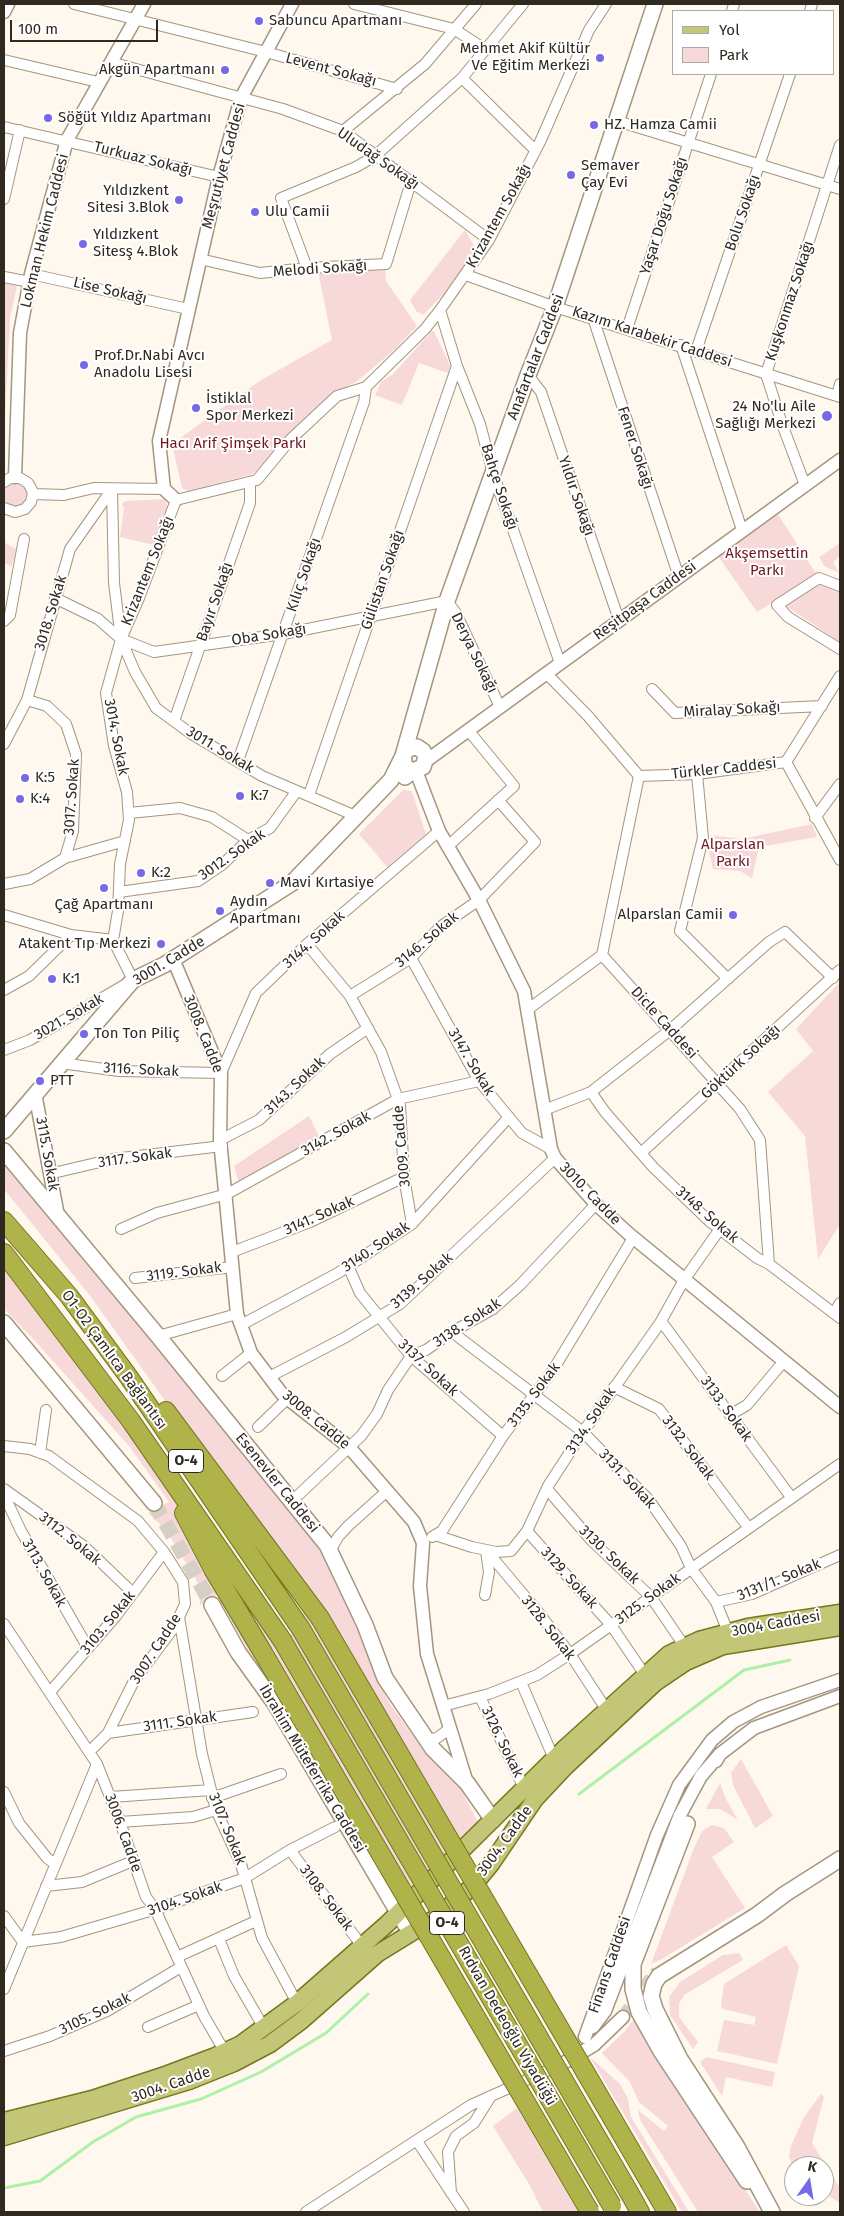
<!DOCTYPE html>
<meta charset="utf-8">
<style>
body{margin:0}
#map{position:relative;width:844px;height:2216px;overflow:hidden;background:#fef8ee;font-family:"Fira Sans",sans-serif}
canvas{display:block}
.frame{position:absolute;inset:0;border:5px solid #2f2920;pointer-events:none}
.legend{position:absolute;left:672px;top:10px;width:162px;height:65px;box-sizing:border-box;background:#fff;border:1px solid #aca9a6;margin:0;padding:6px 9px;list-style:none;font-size:15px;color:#2f2920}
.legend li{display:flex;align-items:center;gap:10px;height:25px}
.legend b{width:25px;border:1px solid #aca9a6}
.north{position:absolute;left:784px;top:2156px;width:50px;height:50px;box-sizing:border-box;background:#fff;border:1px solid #aca9a6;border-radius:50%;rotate:13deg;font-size:14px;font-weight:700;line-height:20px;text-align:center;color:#2f2920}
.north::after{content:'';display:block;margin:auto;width:18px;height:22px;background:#7769e4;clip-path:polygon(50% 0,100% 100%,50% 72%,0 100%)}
.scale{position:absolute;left:10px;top:20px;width:148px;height:22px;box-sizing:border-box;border:2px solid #2f2920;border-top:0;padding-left:6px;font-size:15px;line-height:18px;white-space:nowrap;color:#2f2920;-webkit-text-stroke:4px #fff;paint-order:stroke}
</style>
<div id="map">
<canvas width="844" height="2216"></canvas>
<div class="frame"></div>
<ul class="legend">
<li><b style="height:6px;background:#c4c677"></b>Yol</li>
<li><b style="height:14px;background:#f8d9d9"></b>Park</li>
</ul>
<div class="north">K</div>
<div class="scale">100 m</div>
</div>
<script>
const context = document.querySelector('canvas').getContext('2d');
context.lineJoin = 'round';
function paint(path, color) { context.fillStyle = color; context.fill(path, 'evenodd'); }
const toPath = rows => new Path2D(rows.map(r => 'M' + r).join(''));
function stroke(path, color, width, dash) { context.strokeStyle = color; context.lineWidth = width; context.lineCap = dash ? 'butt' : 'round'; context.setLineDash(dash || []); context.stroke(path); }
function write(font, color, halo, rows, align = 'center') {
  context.font = font + ' "Fira Sans",sans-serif'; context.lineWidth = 4; context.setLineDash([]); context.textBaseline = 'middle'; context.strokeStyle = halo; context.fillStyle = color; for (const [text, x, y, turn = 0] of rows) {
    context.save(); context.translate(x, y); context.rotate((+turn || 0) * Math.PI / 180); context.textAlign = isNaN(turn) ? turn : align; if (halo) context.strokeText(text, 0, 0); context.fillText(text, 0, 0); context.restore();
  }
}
paint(toPath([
 [465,230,477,251,452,286,423,315,416,311,410,300],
 [385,266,386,281,417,326,392,352,356,382,333,394,253,474,188,491,182,488,172,444,261,380,332,340,318,271],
 [4,283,17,286,10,318,4,437],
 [432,331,434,331,448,361,450,367,448,373,419,363,402,405,375,395,381,382,393,374],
 '3 495a12 12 0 1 1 24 0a12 12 0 1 1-24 0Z',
 [165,499,168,507,161,518,154,545,120,537,124,508,122,504,125,501],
 [777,513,817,575,757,612,716,553],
 [4,542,17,550,11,567,4,562],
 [840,543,840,556,833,562,839,573,824,566,819,557],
 [820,581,840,588,840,642,784,605],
 [403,790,411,791,413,794,426,834,387,867,359,834],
 [812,824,817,837,759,847,752,878,740,871,713,869,709,851,710,835,742,839],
 [840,982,840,1224,818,1259,805,1136,768,1092,813,1051,796,1029],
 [309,1116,321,1140,241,1191,234,1166],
 [4,1158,73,1240,153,1344,304,1526,324,1557,350,1611,388,1701,425,1753,460,1788,478,1822,444,1859,408,1888,354,1789,278,1694,250,1654,217,1595,200,1605,199,1585,166,1530,148,1513,169,1502,129,1446,36,1342,4,1309,4,1270,35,1305,152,1462,204,1543,273,1644,309,1624,255,1527,91,1297,4,1189],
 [741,1759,773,1816,755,1828,733,1785,731,1773],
 [720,1783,725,1797,738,1820,720,1809,706,1809],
 [712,1825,724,1828,734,1842,712,1857,745,1908,662,1959,651,1964,694,1848,702,1831],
 [786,1945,799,1966,777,2064,717,2051,724,2020,754,2025,756,2017,723,2009,721,2006,724,1984],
 [739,1953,743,1960,684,1995,679,2003,679,2017,698,2042,693,2049,670,2015,669,1997,680,1982,723,1955],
 [636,2016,712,2140,760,2212,698,2212,640,2120,638,2110,664,2131,668,2126,639,2102,630,2082,602,2053,625,2031],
 [590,2057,620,2084,628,2099,631,2117,689,2212,682,2212],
 [706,2057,775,2072,772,2087,726,2077,722,2096,700,2062],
 [821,2094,824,2097,812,2143,840,2188,840,2203,824,2193,824,2166,794,2166,794,2170,789,2156,791,2146,804,2117],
 [517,2108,578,2212,543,2212,529,2184,493,2126]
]), '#f8d9d9');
stroke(toPath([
 [579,1794,744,1670,790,1660],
 [4,2188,40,2181,93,2142,136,2117,201,2099,261,2072,326,2033,368,1994]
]), '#acf1a7', 3);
stroke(toPath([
 [623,2017,637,1995,657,1971]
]), '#d5cfc5', 12, [12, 6]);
stroke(toPath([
 [154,1503,212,1605]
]), '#d5cfc5', 15, [15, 8]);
const minor = toPath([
 [74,4,266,52,397,89],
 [354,4,454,29,486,50],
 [732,11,734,4],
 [810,11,812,4],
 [4,60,98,82],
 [110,62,283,109,343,131,489,240],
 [462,78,535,150],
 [617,121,840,189],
 [4,127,219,177],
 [343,131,425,64,476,4],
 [4,199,20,130],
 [200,259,260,273,307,268,386,264,411,182],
 [307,268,281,198,356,167,375,156,462,78,523,4],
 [31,274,188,309],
 [466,275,555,307,840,397],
 [4,277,30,282],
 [440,310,457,366,480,424,493,473,560,663],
 [593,318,679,577],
 [627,329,711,74],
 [681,345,742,530],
 [696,351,790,74],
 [528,375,541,392,619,620],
 [837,396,840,384],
 [4,482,10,478,20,478,28,483,33,492,31,502,25,509,15,512,4,508],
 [805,485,782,424,766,374,840,145],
 [33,494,64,495,94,488,164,489],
 [840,586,819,578,777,605,788,617,840,649],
 [55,598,98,619,121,639,154,652,283,634,447,601,456,613,500,707],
 [4,621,10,615,24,539],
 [121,639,139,598,176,500,257,480,290,440,337,396,366,387,425,329,440,310,489,240,540,142,589,30,606,4],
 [121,639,135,672,156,708,190,733,262,776,358,817],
 [546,673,588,716,639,776],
 [652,689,675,713,822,706],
 [27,700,47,706,66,724,76,754,73,831,65,858],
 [174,721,250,503,250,483],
 [4,744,27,700,70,549,112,489],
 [238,761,364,402,366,387],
 [786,762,840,860],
 [697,774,703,838,680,931,728,979],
 [639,776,697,774,786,762,840,676],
 [309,795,457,366],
 [129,813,180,808,212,817,248,840],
 [815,818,840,784],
 [447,847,514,786,468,730],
 [4,884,30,879,65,858,125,841],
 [119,892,198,881,223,864,248,840,270,828,296,792],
 [4,915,71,935,113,940],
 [307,944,350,996,381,1052,400,1105,404,1177,412,1224],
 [602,955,740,1109,760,1140,769,1264],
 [602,955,639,776],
 [411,958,479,1081,522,1133,551,1149],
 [4,990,29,976,71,935],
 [350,996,411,958,440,927,479,900,535,842,498,800],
 [527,1010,602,955],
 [4,1050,30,1040,133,980,113,940,118,911,120,864,129,820,127,792,114,746,106,693,121,639,114,583,112,489],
 [61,1063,119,1071,221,1073,256,993,307,944,439,831],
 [591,1092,605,1112,653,1167,708,1220,757,1258,769,1264,840,1318],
 [544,1110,591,1092,670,1030,769,942,785,932,833,978],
 [220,1140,259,1120,330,1054,368,1028],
 [641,1153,840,970],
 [49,1174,113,1159,222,1146],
 [121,1229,157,1213,227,1194,398,1099,479,1081],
 [232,1252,310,1222,404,1177],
 [348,1266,360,1293,411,1356,503,1436],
 [135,1278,233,1267],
 [834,1313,840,1303],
 [661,1321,791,1497],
 [241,1325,338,1273,412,1224,509,1117],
 [452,1332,583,1432,649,1500,681,1546,691,1568,716,1602,728,1632],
 [158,1336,237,1314],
 [222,1376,251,1353],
 [269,1377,346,1337,400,1304,555,1158],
 [614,1387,659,1409,748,1527],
 [730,1415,747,1405,784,1361],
 [258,1427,287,1399],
 [4,1446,30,1449,49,1456,138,1521,164,1552,183,1582,185,1604,175,1626,134,1681,108,1733,90,1751],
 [40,1453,46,1410],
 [4,1489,85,1547,133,1593],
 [547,1489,592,1541,651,1597,685,1647],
 [4,1495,21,1531,88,1648],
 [292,1501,361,1436,377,1414,388,1390,411,1356,426,1350,452,1332,493,1309,520,1285,596,1204],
 [527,1531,611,1625,645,1675],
 [435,1535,472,1547,496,1552,511,1551,527,1531,548,1486,583,1432,660,1323,684,1280,720,1229],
 [432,1537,442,1531,503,1436,553,1370,633,1238],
 [486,1550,539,1613,570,1654,606,1709],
 [330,1551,338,1537,348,1526,387,1491],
 [485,1595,489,1572,486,1551],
 [716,1602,752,1594,840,1555],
 [179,1617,202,1754,216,1810,241,1864,262,1938,297,2003],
 [4,1624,97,1764,120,1822,146,1897,155,1909,204,2016,225,2052],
 [521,1682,554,1759],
 [50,1692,116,1616,164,1552],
 [480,1697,524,1788],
 [443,1706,489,1694,537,1675,570,1654,840,1464],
 [108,1733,253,1712],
 [427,1740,437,1738,449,1729],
 [4,1792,19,1823,47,1858,55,1864],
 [111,1797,211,1790],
 [212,1798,281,1774],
 [120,1822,193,1817,216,1810],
 [290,1850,362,1946],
 [46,1886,82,1882,133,1861],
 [4,1916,23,1942,61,1937,153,1910,245,1878,290,1850,335,1827],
 [219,1939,234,1976,264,2028],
 [177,1957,256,1921],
 [4,1989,97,1764],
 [148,2027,199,2005],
 [4,2051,50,2036,107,2011,181,1967],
 [417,2141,464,2212],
 [451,2193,448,2152,456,2136,474,2123,491,2096],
 [306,2212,471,2105,560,2065]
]);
const tertiary = toPath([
 [4,12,8,4],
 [15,477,20,333,31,274,67,140,144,4],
 [176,500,164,489,159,441,219,177,241,98,292,4],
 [426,761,840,460],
 [416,771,439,831,479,900,524,991,551,1149,555,1158,596,1204,629,1234,840,1407],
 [173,959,221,1073,220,1140,237,1314,251,1353,282,1394,349,1447,414,1522,423,1543,420,1586,427,1654,467,1783],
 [35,1093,58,1216],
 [716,1761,720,1754,754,1728,840,1696],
 [593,2027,605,2011,680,1815,701,1776,720,1754],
 [585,2037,657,1835,679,1785,712,1740,733,1722,761,1707,840,1680],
 [567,2061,594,2045,623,2017]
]);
const secondary = toPath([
 [404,753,410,748,417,747,423,751,426,757,423,767,412,771,405,777],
 [412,771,405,767,403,756,447,601,528,375,555,307,655,4],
 [4,1131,133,980,164,965,292,883,391,780,403,756],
 [4,1151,158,1336,327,1545,365,1625,385,1678,433,1749,467,1783,493,1820],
 [4,1323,154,1503],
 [212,1605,238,1652,276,1705,405,1924,415,1929],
 [687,1824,633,1964,633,1989,639,2012,661,2051,747,2181],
 [772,2212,737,2147,680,2059,655,2009,651,1996,654,1984,659,1976,757,1915,785,1894,840,1859]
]);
const primary = toPath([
 [4,2121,92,2099,168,2074,213,2057,241,2044,297,2003,387,1924,565,1748,669,1654,699,1640,748,1627,840,1613],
 [4,2137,189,2081,234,2063,270,2044,301,2021,377,1954,437,1917,473,1886,491,1864,535,1799,565,1767,655,1683,686,1662,723,1646,840,1627]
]);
const trunk = toPath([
 [4,1221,69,1296,128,1376,301,1629],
 [4,1253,131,1421,282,1640],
 [166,1411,320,1618],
 [184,1513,213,1569,262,1651],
 [650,2183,667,2212],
 [630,2194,640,2212]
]);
stroke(minor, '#a4967f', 12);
stroke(tertiary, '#a4967f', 15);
stroke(secondary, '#a4967f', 18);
stroke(primary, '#76761e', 19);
stroke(trunk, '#76761e', 20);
stroke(minor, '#fff', 10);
stroke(tertiary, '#fff', 12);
stroke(secondary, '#fff', 15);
stroke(primary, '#c4c677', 16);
stroke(trunk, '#b0b34a', 18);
const trunkBridge = toPath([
 [320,1618,650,2183],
 [301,1629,630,2194],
 [282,1640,612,2206],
 [262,1651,590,2212]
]);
stroke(trunkBridge, '#76761e', 20, []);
stroke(trunkBridge, '#b0b34a', 18);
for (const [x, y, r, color] of [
 [259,21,5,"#7769e4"],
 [600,58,5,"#7769e4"],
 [225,70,5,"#7769e4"],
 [48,118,5,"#7769e4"],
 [594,125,5,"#7769e4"],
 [571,175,5,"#7769e4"],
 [179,200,5,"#7769e4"],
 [255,212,5,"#7769e4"],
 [83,244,5,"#7769e4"],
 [84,365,5,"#7769e4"],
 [196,408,5,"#7769e4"],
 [827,416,6,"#7769e4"],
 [25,778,5,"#7769e4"],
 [240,796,5,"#7769e4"],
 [20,799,5,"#7769e4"],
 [141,873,5,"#7769e4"],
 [270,883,5,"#7769e4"],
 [104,888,5,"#7769e4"],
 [220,911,5,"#7769e4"],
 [733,915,5,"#7769e4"],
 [161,944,5,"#7769e4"],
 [52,979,5,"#7769e4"],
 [84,1034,5,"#7769e4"],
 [40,1081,5,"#7769e4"]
]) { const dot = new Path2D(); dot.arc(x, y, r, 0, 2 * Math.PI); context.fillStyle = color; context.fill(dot); stroke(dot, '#fff', 2); }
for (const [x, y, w] of [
 [186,1461,35],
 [447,1923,35]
]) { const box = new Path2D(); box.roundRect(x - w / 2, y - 11.5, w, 23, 4); context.fillStyle = '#fff'; context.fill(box); stroke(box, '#2f2920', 1); }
write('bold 14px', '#2f2920', null, [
 ["O-4",186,1461],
 ["O-4",447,1923]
]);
write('15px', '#2f2920', '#fff', [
 ["Sabuncu Apartmanı",269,21],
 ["Mehmet Akif Kültür",590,49,"right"],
 ["Ve Eğitim Merkezi",590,66,"right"],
 ["Akgün Apartmanı",215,70,"right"],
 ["Söğüt Yıldız Apartmanı",58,118],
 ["HZ. Hamza Camii",604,125],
 ["Semaver",581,166],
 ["Çay Evi",581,183],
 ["Yıldızkent",169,191,"right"],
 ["Sitesi 3.Blok",169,208,"right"],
 ["Ulu Camii",265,212],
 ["Yıldızkent",93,235],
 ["Sitesş 4.Blok",93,252],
 ["Prof.Dr.Nabi Avcı",94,356],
 ["Anadolu Lisesi",94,373],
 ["İstiklal",206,399],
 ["Spor Merkezi",206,416],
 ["24 No'lu Aile",816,407,"right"],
 ["Sağlığı Merkezi",816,424,"right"],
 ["K:5",35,778],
 ["K:7",250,796],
 ["K:4",30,799],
 ["K:2",151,873],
 ["Mavi Kırtasiye",280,883],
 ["Aydın",230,902],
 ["Apartmanı",230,919],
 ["Çağ Apartmanı",104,905,"center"],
 ["Alparslan Camii",723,915,"right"],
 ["Atakent Tıp Merkezi",151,944,"right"],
 ["K:1",62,979],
 ["Ton Ton Piliç",94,1034],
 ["PTT",50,1081]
], 'left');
write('15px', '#2f2920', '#fff', [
 ["Levent Sokağı",331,70,15],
 ["Turkuaz Sokağı",143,159,14],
 ["Uludağ Sokağı",378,159,35],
 ["Meşrutiyet Caddesi",224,166,-75],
 ["Bolu Sokağı",743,213,-71],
 ["Krizantem Sokağı",499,216,-61],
 ["Yaşar Doğu Sokağı",664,216,-72],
 ["Lokman Hekim Caddesi",45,231,-76],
 ["Melodi Sokağı",320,269,-4],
 ["Lise Sokağı",110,291,13],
 ["Kuşkonmaz Sokağı",790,301,-72],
 ["Kazım Karabekir Caddesi",652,337,18],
 ["Anafartalar Caddesi",536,357,-69],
 ["Fener Sokağı",635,448,72],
 ["Bahçe Sokağı",499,487,72],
 ["Yıldır Sokağı",576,496,71],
 ["Krizantem Sokağı",148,571,-68],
 ["Kılıç Sokağı",304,575,-71],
 ["Gülistan Sokağı",383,580,-71],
 ["Reşitpaşa Caddesi",645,601,-36],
 ["Bayır Sokağı",215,602,-71],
 ["3018. Sokak",51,613,-73],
 ["Oba Sokağı",269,635,-9],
 ["Derya Sokağı",474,653,64],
 ["Miralay Sokağı",732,710,-3],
 ["3014. Sokak",116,737,79],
 ["3011. Sokak",220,750,31],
 ["Türkler Caddesi",724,769,-6],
 ["3017. Sokak",72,797,-86],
 ["3012. Sokak",232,855,-35],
 ["3144. Sokak",314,940,-42],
 ["3146. Sokak",427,940,-40],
 ["3001. Cadde",169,961,-31],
 ["3021. Sokak",69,1017,-30],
 ["Dicle Caddesi",664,1023,48],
 ["3008. Cadde",203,1034,68],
 ["3147. Sokak",471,1062,59],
 ["Göktürk Sokağı",741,1062,-43],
 ["3116. Sokak",141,1070,3],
 ["3143. Sokak",295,1086,-43],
 ["3142. Sokak",336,1134,-29],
 ["3009. Cadde",402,1146,-95],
 ["3115. Sokak",47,1154,80],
 ["3117. Sokak",135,1158,-8],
 ["3010. Cadde",590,1194,46],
 ["3148. Sokak",707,1215,41],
 ["3141. Sokak",319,1216,-24],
 ["3140. Sokak",376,1247,-34],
 ["3119. Sokak",184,1272,-7],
 ["3139. Sokak",422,1281,-41],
 ["3138. Sokak",467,1323,-33],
 ["O1-O2 Çamlıca Bağlantısı",114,1360,54],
 ["3137. Sokak",428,1368,43],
 ["3135. Sokak",534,1395,-53],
 ["3133. Sokak",726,1409,54],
 ["3008. Cadde",316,1420,40],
 ["3134. Sokak",591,1421,-56],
 ["3132. Sokak",688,1448,53],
 ["3131. Sokak",627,1479,47],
 ["Esenevler Caddesi",277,1483,51],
 ["3112. Sokak",70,1539,39],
 ["3130. Sokak",609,1555,44],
 ["3113. Sokak",44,1573,61],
 ["3129. Sokak",569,1578,48],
 ["3131/1. Sokak",779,1580,-22],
 ["3125. Sokak",648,1599,-36],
 ["3103. Sokak",108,1623,-51],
 ["3004 Caddesi",776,1624,-10],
 ["3128. Sokak",548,1628,52],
 ["3007. Cadde",156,1649,-57],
 ["3111. Sokak",180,1722,-8],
 ["3126. Sokak",502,1742,64],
 ["İbrahim Müteferrika Caddesi",312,1769,59],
 ["3107. Sokak",227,1829,68],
 ["3006. Cadde",123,1833,70],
 ["3004. Cadde",505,1841,-54],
 ["3108. Sokak",326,1898,53],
 ["3104. Sokak",185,1899,-19],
 ["Finans Caddesi",610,1965,-71],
 ["3105. Sokak",95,2014,-26],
 ["Rıdvan Dedeoğlu Viyadüğü",507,2026,60],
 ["3004. Cadde",171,2085,-19]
]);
write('15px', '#6f1623', '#fff', [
 ["Hacı Arif Şimşek Parkı",233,444],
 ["Akşemsettin",767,554],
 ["Parkı",767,571],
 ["Alparslan",733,845],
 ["Parkı",733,862]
]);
</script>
